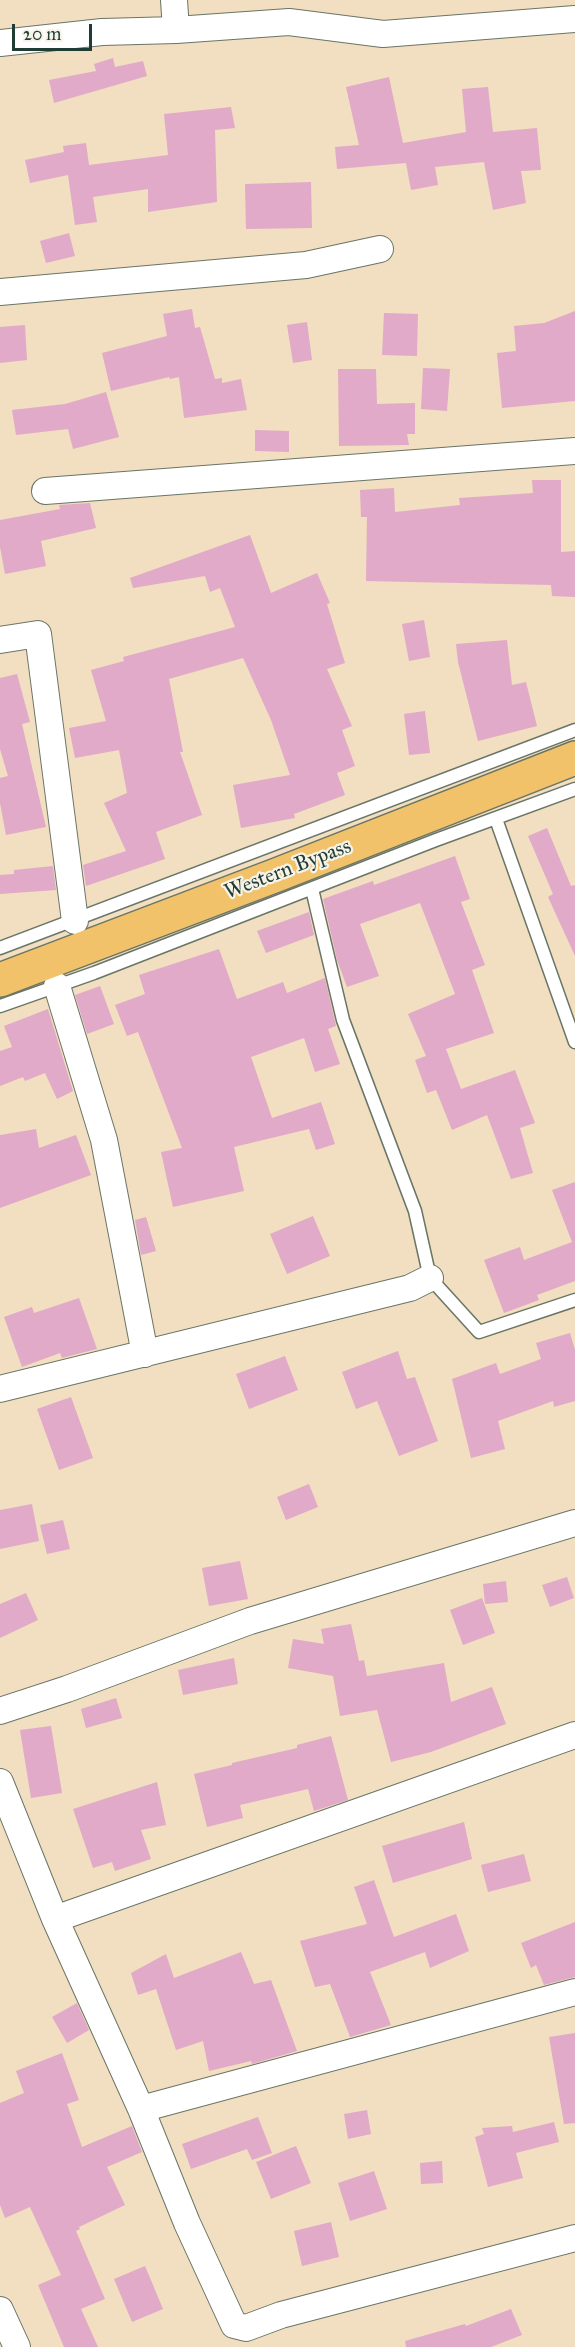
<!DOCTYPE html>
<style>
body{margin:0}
#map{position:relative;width:575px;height:2347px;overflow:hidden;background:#f2dec0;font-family:"IM FELL Great Primer",serif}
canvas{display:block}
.scale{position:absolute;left:12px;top:24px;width:80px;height:27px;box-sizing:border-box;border:3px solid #1f3d34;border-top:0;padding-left:8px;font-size:18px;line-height:21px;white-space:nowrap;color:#1f3d34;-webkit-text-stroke:4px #f7f3e8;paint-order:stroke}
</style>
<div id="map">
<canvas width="575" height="2347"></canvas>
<div class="scale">20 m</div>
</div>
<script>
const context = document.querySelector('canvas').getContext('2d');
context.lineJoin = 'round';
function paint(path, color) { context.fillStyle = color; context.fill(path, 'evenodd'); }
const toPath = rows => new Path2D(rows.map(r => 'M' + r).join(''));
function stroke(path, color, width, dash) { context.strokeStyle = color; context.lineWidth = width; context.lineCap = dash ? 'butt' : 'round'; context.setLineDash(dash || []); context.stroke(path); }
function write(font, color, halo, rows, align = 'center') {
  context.font = font + ' "IM FELL Great Primer",serif'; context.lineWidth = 4.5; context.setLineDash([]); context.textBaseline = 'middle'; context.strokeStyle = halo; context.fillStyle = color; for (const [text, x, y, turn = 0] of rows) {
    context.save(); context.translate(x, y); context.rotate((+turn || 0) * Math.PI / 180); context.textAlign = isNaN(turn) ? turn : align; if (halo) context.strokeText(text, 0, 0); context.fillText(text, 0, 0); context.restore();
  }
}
paint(toPath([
 [113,58,115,67,143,61,147,76,54,103,49,80,96,71,94,64],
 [389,77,403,143,466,132,462,89,488,87,493,132,537,128,541,170,521,171,526,203,493,210,484,162,435,167,438,185,411,190,406,163,337,169,335,147,359,145,346,87],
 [231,107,235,128,215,130,217,202,148,212,148,189,93,197,97,222,75,225,68,175,30,183,25,160,64,152,63,146,86,143,89,165,168,155,164,114],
 [311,182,312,228,246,229,245,184],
 [69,233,75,256,46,263,40,241],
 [192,309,195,328,200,327,215,379,222,378,222,383,241,379,247,410,184,418,179,377,170,379,169,377,111,391,102,353,167,336,163,314],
 [575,311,575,401,502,408,497,353,516,351,514,326,544,323],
 [384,313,418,314,417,356,382,355],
 [307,322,312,360,293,363,287,325],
 [25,325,27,360,0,363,0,327],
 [423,368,450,369,447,411,421,409],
 [338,369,376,369,377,404,415,403,415,434,407,434,409,445,339,446],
 [106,392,119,437,73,449,68,429,16,435,12,410,65,404],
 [255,430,289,431,289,452,255,451],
 [532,480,561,480,561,552,575,551,575,597,552,596,551,585,366,581,367,517,361,517,360,490,394,488,395,512,460,505,459,498,533,493],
 [90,503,96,528,41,541,46,566,5,574,0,547,0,520,60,509,59,505],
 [250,535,271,593,317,573,330,603,327,604,345,663,327,669,352,726,342,730,355,766,337,773,345,795,294,814,295,818,241,828,233,785,290,775,271,720,243,658,169,679,183,752,180,752,202,815,156,832,165,859,86,886,83,865,126,851,104,803,127,793,119,750,75,758,69,728,106,721,91,670,124,661,123,657,235,627,220,588,210,592,205,576,133,588,130,578],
 [424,620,430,657,409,661,402,624],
 [507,640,512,685,526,682,537,726,478,741,458,662,456,644],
 [17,674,30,722,22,724,46,827,6,835,0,803,0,778,8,776,0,749,0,678],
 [425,711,430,753,409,755,404,714],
 [547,828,571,886,575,885,575,956,548,897,553,894,528,836],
 [455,856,470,899,461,902,485,965,472,970,494,1033,446,1049,461,1089,515,1070,535,1123,520,1128,533,1173,511,1179,487,1115,452,1130,436,1090,427,1093,415,1060,426,1056,408,1014,455,994,420,903,360,924,379,976,347,987,337,960,323,899,373,881,374,885],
 [53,866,56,890,0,894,0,875,14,874,14,870],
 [309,912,314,935,266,953,257,931],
 [219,949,237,999,283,982,287,993,325,978,336,1026,328,1029,340,1064,315,1072,304,1038,251,1057,272,1118,321,1102,335,1144,316,1150,309,1129,234,1147,244,1191,173,1207,161,1152,182,1148,138,1032,127,1036,115,1005,145,994,139,975],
 [100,986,114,1024,87,1034,75,995],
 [48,1009,73,1091,57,1099,45,1073,25,1081,23,1077,0,1086,0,1051,12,1047,4,1026],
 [36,1129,39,1148,76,1135,91,1175,0,1208,0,1135],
 [575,1182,575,1281,537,1295,539,1300,504,1313,484,1260,520,1247,524,1260,572,1242,552,1190],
 [313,1216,330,1256,287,1274,270,1234],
 [146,1217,156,1251,141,1255,135,1220],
 [79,1298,97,1349,62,1358,60,1353,22,1367,4,1317,32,1307,34,1313],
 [570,1333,575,1350,575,1401,554,1407,553,1401,498,1421,505,1449,471,1458,452,1379,496,1363,500,1374,541,1359,536,1343],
 [398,1351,407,1379,415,1377,438,1441,399,1456,377,1401,356,1409,342,1372],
 [285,1356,298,1390,249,1409,236,1374],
 [71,1397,93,1458,59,1470,37,1409],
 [309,1484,318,1507,286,1520,277,1497],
 [32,1504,39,1541,0,1549,0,1510],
 [63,1520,70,1549,47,1554,40,1525],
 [240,1561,248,1599,209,1606,202,1568],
 [567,1577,574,1598,550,1607,542,1585],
 [506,1581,508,1602,485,1604,483,1584],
 [26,1593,38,1620,0,1638,0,1604],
 [482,1598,495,1633,463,1645,450,1610],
 [351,1624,359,1661,364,1660,367,1676,444,1663,451,1702,492,1687,506,1724,431,1752,391,1762,377,1710,340,1716,333,1676,288,1668,293,1639,324,1644,321,1629],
 [234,1658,238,1684,183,1695,178,1670],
 [116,1698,122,1718,86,1728,81,1709],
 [51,1726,62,1793,31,1798,20,1730],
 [331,1736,348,1800,314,1811,308,1789,240,1805,243,1818,207,1827,194,1774,232,1765,232,1763,297,1748,297,1745],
 [157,1782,166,1825,141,1830,151,1859,115,1871,112,1862,93,1868,73,1809],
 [464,1822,472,1859,393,1883,382,1846],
 [524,1854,531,1881,488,1892,481,1865],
 [374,1880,394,1937,456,1914,469,1951,430,1968,425,1952,370,1972,391,2025,350,2037,330,1984,315,1987,300,1941,367,1924,354,1887],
 [575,1922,575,1977,544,1985,536,1965,531,1968,521,1943],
 [241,1952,254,1984,271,1980,297,2051,252,2064,251,2061,209,2071,203,2041,176,2050,156,1989,138,1995,131,1973,166,1954,174,1978],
 [77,2003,89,2030,67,2043,52,2017],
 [575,2033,575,2123,564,2124,549,2037],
 [62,2053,79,2100,67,2104,82,2147,132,2126,142,2152,107,2167,125,2205,79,2227,80,2229,76,2231,105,2299,81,2309,98,2347,64,2347,38,2285,61,2275,30,2207,5,2218,0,2205,0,2103,24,2093,16,2071],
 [367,2110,371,2134,348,2139,344,2114],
 [258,2117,272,2153,252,2160,247,2149,191,2169,182,2144],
 [554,2122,559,2142,516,2153,523,2178,488,2187,475,2137,484,2134,482,2128,512,2126,513,2132],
 [296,2146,311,2183,271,2199,256,2162],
 [442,2161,443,2183,421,2184,420,2163],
 [374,2171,387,2209,350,2221,338,2183],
 [331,2222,339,2257,302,2266,294,2231],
 [145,2266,163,2309,132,2322,114,2279],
 [511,2309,522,2335,491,2347,406,2347,405,2341,465,2324,466,2326]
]), '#e1aac8');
const lane = toPath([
 [496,819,575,1042],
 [312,889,343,1020,415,1211,430,1278,479,1332,575,1300],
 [0,948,575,730],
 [0,1006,94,973,436,840,575,789]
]);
const street = toPath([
 [174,0,176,30],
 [0,43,102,32,176,30,289,22,383,34,575,19],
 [0,292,306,265,380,249],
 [45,491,575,451],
 [0,640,38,634,75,921],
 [57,986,104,1140,145,1354],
 [0,1389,410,1288,430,1278],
 [0,1711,67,1689,250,1621,575,1523],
 [0,1782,55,1919,141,2109,187,2223,234,2325,246,2328,281,2315,575,2238],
 [55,1919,575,1735],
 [141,2109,575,1992],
 [0,2310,17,2347]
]);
const primary = toPath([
 [0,980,274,876,575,758]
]);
stroke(lane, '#697565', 15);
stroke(street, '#697565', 28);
stroke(primary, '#697565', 36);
stroke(lane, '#fff', 12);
stroke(street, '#fff', 26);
stroke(primary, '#f2c26a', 33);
write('21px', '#1f3d34', '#f7f3e8', [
 ["Western Bypass",288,870,-21]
]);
</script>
